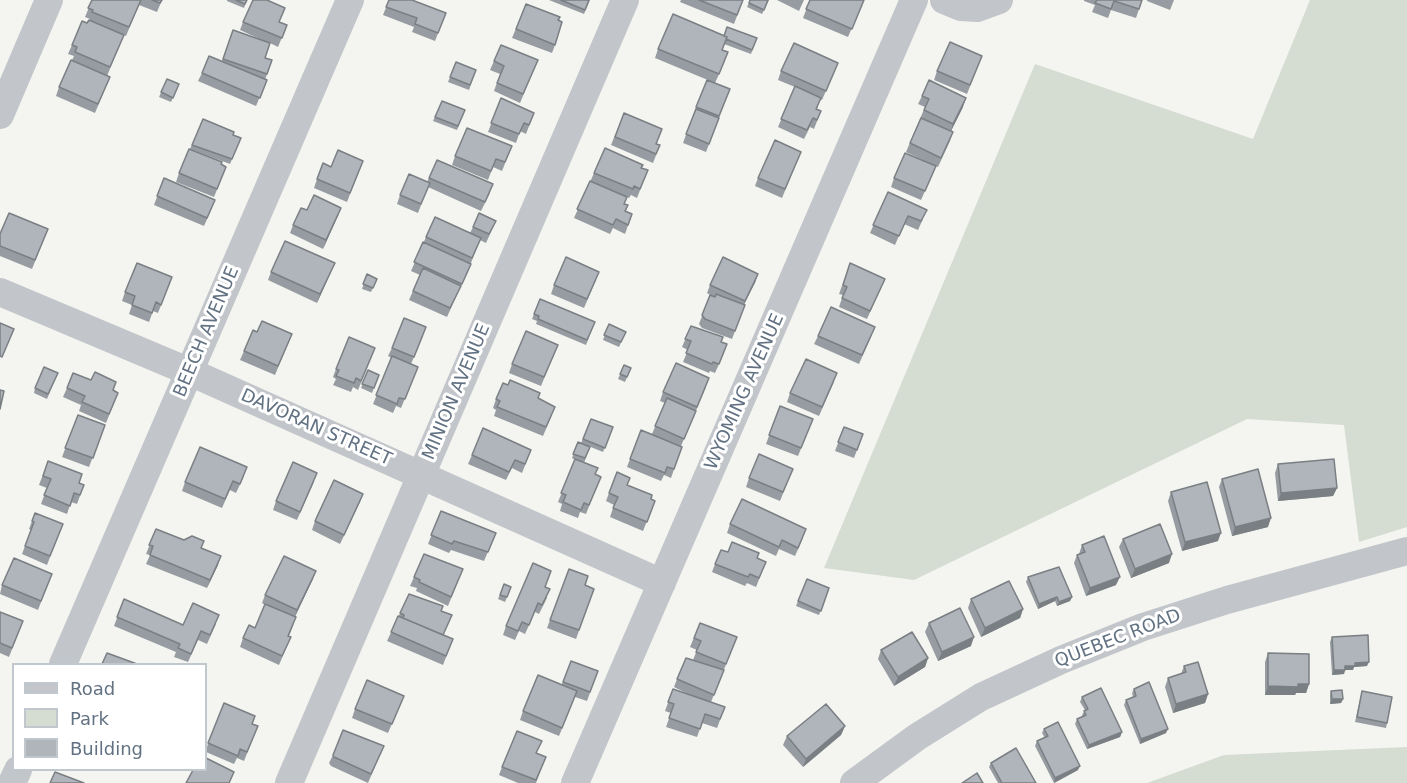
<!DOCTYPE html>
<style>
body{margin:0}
#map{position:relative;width:1407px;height:783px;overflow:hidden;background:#f4f5f0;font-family:"DejaVu Sans",sans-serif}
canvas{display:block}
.legend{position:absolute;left:12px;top:663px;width:195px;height:108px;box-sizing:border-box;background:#fff;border:2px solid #c0c7cd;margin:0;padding:8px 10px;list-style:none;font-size:18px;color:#627283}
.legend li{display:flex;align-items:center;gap:12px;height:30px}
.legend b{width:30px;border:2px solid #c0c7cd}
</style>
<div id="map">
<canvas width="1407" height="783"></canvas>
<ul class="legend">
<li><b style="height:8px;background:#c2c5c9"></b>Road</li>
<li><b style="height:16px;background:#d5dcd1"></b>Park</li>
<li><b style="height:16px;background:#afb5bb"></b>Building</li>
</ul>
</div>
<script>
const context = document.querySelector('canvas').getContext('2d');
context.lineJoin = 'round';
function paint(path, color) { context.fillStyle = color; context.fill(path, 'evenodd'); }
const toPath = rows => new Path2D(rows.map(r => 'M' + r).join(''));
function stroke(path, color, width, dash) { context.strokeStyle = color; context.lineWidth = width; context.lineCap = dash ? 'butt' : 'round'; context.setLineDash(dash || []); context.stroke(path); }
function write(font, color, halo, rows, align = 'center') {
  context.font = font + ' "DejaVu Sans",sans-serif'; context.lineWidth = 6; context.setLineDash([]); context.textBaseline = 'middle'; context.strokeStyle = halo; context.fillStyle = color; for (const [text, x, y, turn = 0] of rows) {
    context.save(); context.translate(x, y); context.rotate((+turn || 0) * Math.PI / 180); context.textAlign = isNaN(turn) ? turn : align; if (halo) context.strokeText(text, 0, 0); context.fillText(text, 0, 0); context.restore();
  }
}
paint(toPath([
 [1310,0,1407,0,1407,527,1359,542,1344,425,1247,419,914,580,824,568,1035,64,1253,139],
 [1407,747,1407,783,1147,783,1224,755]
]), '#d5dcd1');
stroke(toPath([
 [944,0,961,7,977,8,999,0],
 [0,115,49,0],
 [0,292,190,372,662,583],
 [63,664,350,0],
 [12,783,18,770],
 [289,783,625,0],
 [575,783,914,0],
 [854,783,917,737,981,697,1061,660,1143,627,1227,600,1407,551]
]), '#c2c5c9', 28);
paint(toPath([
 [92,0,162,0,157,12,139,5,126,36,124,35,107,76,110,77,95,113,56,96,59,87,74,56,68,54,72,45,90,20,90,19,85,17],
 [227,0,247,0,244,8,227,1],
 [389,0,446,13,435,41,412,32,414,27,383,15],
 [549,0,590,0,584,14],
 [681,0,743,0,734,24,680,2],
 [750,0,769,0,762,14,747,7],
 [777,0,804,0,799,11],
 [810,0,864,0,848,37,803,18],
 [1084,0,1142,0,1136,18,1111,10,1108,18,1092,12,1095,5,1084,1],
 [1147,0,1174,0,1170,10,1147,1],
 [526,4,558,20,555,45,552,53,512,38],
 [243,22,280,22,287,25,278,47,270,43,265,58,272,60,265,80,267,80,256,106,198,81,202,73,222,61,233,30,262,40,240,30],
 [724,36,757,38,751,54,724,44,722,50,725,61,715,83,655,58,658,49],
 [982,56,967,94,934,80,937,71],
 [538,60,520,103,494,91,500,74,490,70,494,61],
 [456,62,476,70,469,90,448,82],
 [838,63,822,100,820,99,817,109,821,111,814,129,810,127,804,139,778,127,795,87,778,80,781,71],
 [167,79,179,84,171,102,159,97],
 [730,89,706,152,683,143,696,107],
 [922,96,963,107,951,131,953,132,950,141,938,167,906,152,925,107,918,104],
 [501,98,534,113,526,134,520,131,516,143,488,132],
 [442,101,465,110,457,130,433,121],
 [624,113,656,144,660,145,653,163,611,145],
 [203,119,233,135,241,138,230,164,190,149],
 [512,146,502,171,493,167,488,180,452,165,455,156],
 [801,152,782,198,755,186,758,178],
 [363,161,347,202,314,188,317,179,331,167],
 [221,164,226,167,214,197,176,182,179,173],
 [936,166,921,200,891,187,894,178],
 [642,168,648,170,637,198,631,195,629,198,612,191,624,204,628,205,626,211,632,214,625,234,613,228,610,234,574,218,594,173],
 [164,178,212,208,204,226,154,205],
 [429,178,490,193,481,211,428,187,418,213,397,204,400,195,427,182],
 [888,192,923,219,918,230,904,224,895,245,870,233],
 [341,208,323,249,290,233,293,225,307,210],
 [496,221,486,243,480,240,467,273,447,317,409,300,420,275,411,271,426,237,470,233,473,227],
 [48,229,32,269,0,256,0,234],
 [850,263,885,279,867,319,839,307,843,295,839,294],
 [271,272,331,272,317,303,268,280],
 [367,274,377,279,371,292,362,289],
 [758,274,744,305,745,305,732,339,702,328,699,324,710,295,707,293,710,285],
 [172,277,158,313,153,311,149,322,129,314,132,305,122,301,125,292],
 [596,280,584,308,551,294,554,285],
 [540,299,595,322,586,345,536,324,537,321,532,319],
 [609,324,624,336,619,347,603,340],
 [691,326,721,342,724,353,715,373,710,371,709,373,683,362,688,350,682,347],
 [257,332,292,334,275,375,240,360,244,351],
 [872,335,859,364,814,344,818,336],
 [423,336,411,364,418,367,401,408,396,406,393,413,373,404,392,358,388,356,392,348],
 [558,345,541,386,509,373,512,364],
 [372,356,358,390,353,387,351,392,333,385,336,379,333,377,336,369],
 [624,365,631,368,625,382,618,379],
 [368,370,379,375,372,393,361,388],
 [58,373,47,399,34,393,35,388],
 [834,382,819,416,787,402,790,393],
 [706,387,681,446,682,447,671,478,664,475,661,481,627,467,641,430,652,434,665,403,660,401,663,392],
 [67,388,113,390,115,401,106,423,79,411,81,405,63,397],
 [496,399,552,415,543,436,494,416,496,410,493,408],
 [780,406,813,419,798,456,766,444],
 [78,415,105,425,89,467,62,457],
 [591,419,613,427,603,452,581,443],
 [844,427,863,434,854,458,835,451],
 [578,442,590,447,584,463,595,474,597,486,586,514,580,512,578,518,560,511,562,504,558,502,575,460,572,458],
 [472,455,528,458,522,473,512,468,506,480,468,464],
 [48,461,79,483,84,485,77,504,71,502,67,514,41,504,47,488,39,485],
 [1278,464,1337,488,1333,496,1278,501,1275,473],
 [793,469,780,501,746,487,749,478],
 [617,472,628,485,655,501,643,531,610,517,614,505,606,501],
 [244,476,236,493,230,490,222,508,182,491,185,482],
 [1222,479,1268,527,1232,536,1219,487],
 [314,482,297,520,273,510,276,501],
 [1171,492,1218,541,1182,551,1168,501],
 [363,494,340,544,312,530,315,521],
 [441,511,496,533,484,561,451,550,449,553,428,544],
 [35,513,63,524,47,565,22,554,31,530,29,529],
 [730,524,803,538,795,556,779,549,776,556,727,533],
 [156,529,201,548,218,565,207,588,146,564,150,555,146,554],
 [1123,539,1169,563,1131,578,1119,547],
 [1082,545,1116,585,1086,596,1074,563,1077,555,1079,554],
 [728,552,757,558,766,562,756,587,747,583,745,586,712,572,715,564],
 [463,569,448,606,416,591,417,588,410,586,414,577],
 [569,569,585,585,594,589,576,639,547,628],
 [52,574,38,610,0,594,2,585],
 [1028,577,1072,597,1070,601,1057,606,1055,601,1038,609,1026,582],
 [313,579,295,617,293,626,289,636,291,637,279,665,240,647,243,638,255,628,265,605,262,603,265,595],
 [807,579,829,588,819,615,796,606],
 [504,584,511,587,505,602,498,599],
 [545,587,547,598,539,614,535,612,525,634,519,631,515,640,503,635,506,626],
 [409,594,441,611,443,635,453,639,443,665,387,641],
 [124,599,183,625,216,624,207,644,198,640,188,662,174,657,176,652,114,626],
 [971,599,1023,609,1020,618,981,637,968,608],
 [0,612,23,621,9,657,0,653],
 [700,623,737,637,711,702,725,707,717,728,702,723,697,737,666,727,671,713,665,711,673,689,688,694,674,687,677,679,693,660,697,650,690,647],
 [929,623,971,646,938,661,925,632],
 [1332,637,1367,666,1354,667,1353,670,1345,670,1344,674,1332,675,1330,642],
 [881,650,928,658,925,667,894,686,878,659],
 [1268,653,1309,684,1306,693,1296,693,1295,695,1265,695,1265,662],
 [571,661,598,671,587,701,575,697,559,736,520,720,523,711,562,684],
 [1184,666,1208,694,1205,703,1173,713,1165,687,1168,678,1181,674],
 [1134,689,1166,733,1140,744,1124,705,1126,700,1133,697,1132,693],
 [1331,691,1343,699,1341,703,1330,704,1330,695],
 [1362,691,1387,723,1386,728,1355,722],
 [404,696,388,733,352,718,355,709],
 [1082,697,1122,732,1120,737,1087,749,1075,724,1077,719,1083,717,1082,715,1085,710,1080,702],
 [252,724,258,726,244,761,237,758,234,764,206,752,208,743],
 [845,726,841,735,803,767,783,745,787,736],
 [1044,729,1078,770,1054,783,1035,746,1037,741,1045,738,1042,733],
 [384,746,368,783,331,766,329,763,333,755],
 [537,753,546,757,536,783,518,783,499,775,502,767],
 [991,763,1036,783,998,783,989,767]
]), '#969ca1');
paint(toPath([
 [966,98,963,107,950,133,953,124],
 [341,208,338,216,323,249,326,240],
 [335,263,331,272,317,303,320,294],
 [758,274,755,283,741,310,745,301],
 [1337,488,1333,496,1278,501,1281,493],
 [363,494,360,502,340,544,344,535],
 [1271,518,1268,527,1232,536,1235,527],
 [1221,533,1218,541,1182,551,1185,542],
 [1172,554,1169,563,1131,578,1135,569],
 [221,556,218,565,207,588,210,580],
 [316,571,313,579,294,618,297,610],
 [1120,577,1116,585,1086,596,1090,588],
 [1057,597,1055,601,1038,609,1039,604],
 [1072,597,1070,601,1057,606,1059,602],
 [1023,609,1020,618,981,637,985,628],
 [974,637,971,646,938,661,942,652],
 [928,658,925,667,894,686,898,677],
 [1369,662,1367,666,1354,667,1353,670,1345,670,1344,674,1332,675,1334,670,1355,663],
 [1298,684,1309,684,1306,693,1296,693,1295,695,1265,695,1268,686],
 [1208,694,1205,703,1173,713,1176,704],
 [1332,699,1343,699,1341,703,1330,704],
 [845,726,841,735,803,767,806,759],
 [1168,729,1166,733,1140,744,1141,739],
 [1122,732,1120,737,1087,749,1089,745],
 [1080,766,1078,770,1054,783,1055,778]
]), '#7a7f83');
const building = toPath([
 [92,0,141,0,129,27,92,12,93,10,88,8,92,0],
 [152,0,162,0,160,3,152,0],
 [236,0,247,0,245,4,236,0],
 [253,0,267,0,285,8,279,22,287,25,282,38,243,22,253,0],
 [389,0,412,0,446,13,438,33,415,24,417,18,386,7,389,0],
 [561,0,589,0,585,10,561,0],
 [699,0,743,0,737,15,699,0],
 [750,0,768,0,764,10,749,3,750,0],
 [810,0,864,0,852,29,806,9,810,0],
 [1097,0,1142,0,1139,9,1114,1,1111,9,1095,3,1097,0],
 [526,4,560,17,558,20,562,22,555,45,516,29,526,4],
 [673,14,727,37,722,50,728,52,719,74,658,49,673,14],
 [89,20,124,35,110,67,75,52,77,47,72,45,82,21,87,23,89,20],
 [727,27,757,38,752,50,726,39,727,37,724,36,727,27],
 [233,30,270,43,265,58,272,60,267,74,223,59,233,30],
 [950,42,982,56,970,85,937,71,950,42],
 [794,43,838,63,826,91,781,71,794,43],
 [501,45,538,60,523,94,497,83,504,66,494,61,501,45],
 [209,56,267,80,260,98,202,73,209,56],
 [71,60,110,77,98,104,59,87,71,60],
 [456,62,476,70,470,85,450,77,456,62],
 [167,79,179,84,173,98,161,92,167,79],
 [707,80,730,89,719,116,696,107,707,80],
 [929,80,966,98,953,124,924,110,929,99,922,96,929,80],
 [795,86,821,98,816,109,821,111,817,120,813,118,807,130,781,119,795,86],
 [501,98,534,113,529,125,524,123,519,134,491,123,501,98],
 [442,101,465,110,458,126,435,117,442,101],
 [696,109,719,118,709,144,686,134,696,109],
 [624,113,662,129,656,144,660,145,656,154,615,137,624,113],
 [921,118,953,132,941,158,910,143,921,118],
 [203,119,234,132,233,135,241,138,232,159,192,145,203,119],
 [467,128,512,146,505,162,496,159,491,171,455,156,467,128],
 [775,140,801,152,785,189,758,178,775,140],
 [605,148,643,165,641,168,648,170,640,189,634,186,633,189,594,173,605,148],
 [189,149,222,162,221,164,226,167,217,189,179,173,189,149],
 [338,150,363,161,350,193,317,179,323,163,331,167,338,150],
 [905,153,936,166,925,191,894,178,905,153],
 [437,160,493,184,485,202,429,178,437,160],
 [409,174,430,183,421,204,400,195,409,174],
 [164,178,215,200,207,218,157,196,164,178],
 [590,181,627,197,624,204,628,205,625,211,632,214,628,225,616,219,613,225,577,209,590,181],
 [888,192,927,210,921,221,908,216,899,236,873,225,888,192],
 [314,195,341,208,326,240,293,225,301,208,307,210,314,195],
 [9,213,48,229,35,260,0,246,0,234,9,213],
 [479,213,496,221,489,234,473,227,479,213],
 [435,217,481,238,472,258,426,237,435,217],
 [285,241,335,263,320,294,271,272,285,241],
 [423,242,471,264,462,284,414,262,423,242],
 [566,257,599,272,587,299,554,285,566,257],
 [723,257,758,274,745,301,710,285,723,257],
 [137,263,172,277,161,305,156,302,152,313,132,305,135,296,125,292,137,263],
 [850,263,885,279,870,311,842,298,847,287,843,285,850,263],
 [423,268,461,286,450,308,413,291,423,268],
 [367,274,377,279,373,288,363,284,367,274],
 [716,294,745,305,735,331,705,319,702,315,710,295,715,297,716,294],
 [540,299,595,322,587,340,538,319,539,316,534,314,540,299],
 [831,307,875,327,862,355,818,336,831,307],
 [404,318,426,327,414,357,392,348,404,318],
 [262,321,292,334,278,366,244,351,253,330,257,332,262,321],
 [0,323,14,329,2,357,0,356,0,323],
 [609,324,626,332,621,342,604,335,609,324],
 [691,326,723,337,721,342,727,344,719,364,713,362,712,364,686,353,691,341,685,339,691,326],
 [526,331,558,345,544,377,512,364,526,331],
 [349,337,375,348,361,381,356,378,354,383,336,376,339,370,336,369,349,337],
 [392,356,418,367,405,399,399,398,397,404,376,395,392,356],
 [806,359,837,373,822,407,790,393,806,359],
 [676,363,709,378,697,407,663,392,676,363],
 [624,365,631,368,627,377,620,374,624,365],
 [44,367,58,373,48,394,35,388,44,367],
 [368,370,379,375,374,388,362,384,368,370],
 [95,372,116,382,113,390,118,393,109,414,82,402,85,396,67,388,73,373,91,380,95,372],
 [510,380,540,393,538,398,555,407,546,427,497,407,500,401,496,399,503,383,508,385,510,380],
 [0,390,4,391,0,409,0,390],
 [667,398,696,411,684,439,655,426,667,398],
 [780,406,813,419,801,448,769,435,780,406],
 [78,415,105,425,93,458,65,448,78,415],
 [591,419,613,427,605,448,583,439,591,419],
 [844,427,863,434,857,450,838,442,844,427],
 [483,428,531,450,525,464,515,460,509,472,472,455,483,428],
 [641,430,682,447,674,469,667,467,665,473,630,459,641,430],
 [578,442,590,447,585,458,573,454,578,442],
 [200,447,247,467,240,484,233,481,225,499,185,482,200,447],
 [759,454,793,469,783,492,749,478,759,454],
 [575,459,598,468,595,474,601,477,589,505,584,503,581,510,563,502,566,495,561,493,575,459],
 [1334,459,1337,488,1281,493,1278,464,1334,459],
 [48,461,82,474,79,483,84,485,80,495,74,493,70,506,44,495,51,479,43,476,48,461],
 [293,462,317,473,300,512,276,501,293,462],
 [1258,469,1271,518,1235,527,1222,479,1258,469],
 [617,472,630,478,627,485,652,495,651,499,655,501,647,522,613,508,618,497,609,493,617,472],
 [334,480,363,494,344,535,315,521,334,480],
 [1207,482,1221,533,1185,542,1171,492,1207,482],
 [742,499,806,529,798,548,782,540,779,547,730,524,742,499],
 [441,511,496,533,488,552,454,541,452,544,431,535,441,511],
 [35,513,63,524,50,556,25,546,34,522,32,521,35,513],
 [1160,524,1172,554,1135,569,1123,539,1160,524],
 [156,529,184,540,192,536,204,541,201,548,221,556,210,580,150,555,153,546,149,545,156,529],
 [1104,536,1120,577,1090,588,1077,555,1085,552,1082,545,1104,536],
 [732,542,759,553,757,558,766,562,759,578,750,574,748,577,715,564,721,550,728,552,732,542],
 [424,554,463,569,451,597,419,582,420,580,414,577,424,554],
 [284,556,316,571,297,610,265,595,284,556],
 [14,558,52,574,41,601,2,585,14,558],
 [533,563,551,571,545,587,550,589,542,605,538,603,529,625,522,622,518,631,506,626,533,563],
 [1059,567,1072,597,1059,602,1057,597,1039,604,1028,577,1059,567],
 [569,569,588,576,585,585,594,589,579,630,550,620,569,569],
 [807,579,829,588,821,611,798,601,807,579],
 [1009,581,1023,609,985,628,971,599,1009,581],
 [504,584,511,587,507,597,500,595,504,584],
 [409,594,443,606,441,611,452,615,443,635,403,618,404,615,400,613,409,594],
 [124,599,183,625,193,603,219,615,210,635,201,631,191,654,178,648,180,644,117,617,124,599],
 [265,604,296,617,288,636,291,637,282,656,243,638,249,625,255,628,265,604],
 [960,608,974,637,942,652,929,623,960,608],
 [0,612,23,621,12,648,0,643,0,612],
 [398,616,453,639,446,656,391,632,398,616],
 [700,623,737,637,726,664,696,652,701,641,694,638,700,623],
 [912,632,928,658,898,677,881,650,912,632],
 [1368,635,1369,662,1355,663,1355,666,1345,666,1345,670,1334,670,1332,637,1368,635],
 [107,653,137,664,102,664,107,653],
 [1268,653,1309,654,1309,684,1298,684,1298,687,1268,686,1268,653],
 [686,658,724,670,714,695,677,679,686,658],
 [571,661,598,671,590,692,563,682,571,661],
 [1198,662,1208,694,1176,704,1168,678,1186,672,1184,666,1198,662],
 [538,675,577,691,562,728,523,711,538,675],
 [367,680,404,696,392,724,355,709,367,680],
 [1149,682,1168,729,1141,739,1126,700,1136,696,1134,689,1149,682],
 [1101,688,1122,732,1089,745,1077,719,1086,715,1084,711,1088,709,1082,697,1101,688],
 [673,689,725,707,720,719,705,714,700,729,669,718,674,704,668,702,673,689],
 [1342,690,1343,699,1332,699,1331,691,1342,690],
 [1362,691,1392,697,1387,723,1357,717,1362,691],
 [224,703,255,716,252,724,258,726,247,752,240,749,238,756,208,743,224,703],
 [826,704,845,726,806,759,787,736,826,704],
 [1058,722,1080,766,1055,778,1037,741,1048,736,1044,729,1058,722],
 [343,730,384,746,371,774,334,757,333,755,343,730],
 [517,731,542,741,536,753,546,757,536,780,502,767,517,731],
 [1016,748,1036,783,1002,783,991,763,1016,748],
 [206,758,234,772,229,783,186,783,193,770,206,770,206,758],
 [55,772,84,783,50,783,55,772],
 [977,773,983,783,962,783,977,773]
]);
paint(building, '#afb5bb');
stroke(building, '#7a7f83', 1.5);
write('18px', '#627283', '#fff', [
 ["BEECH AVENUE",207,332,-67],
 ["MINION AVENUE",457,392,-67],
 ["WYOMING AVENUE",745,392,-66],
 ["DAVORAN STREET",316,428,24],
 ["QUEBEC ROAD",1118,639,-21]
]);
</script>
